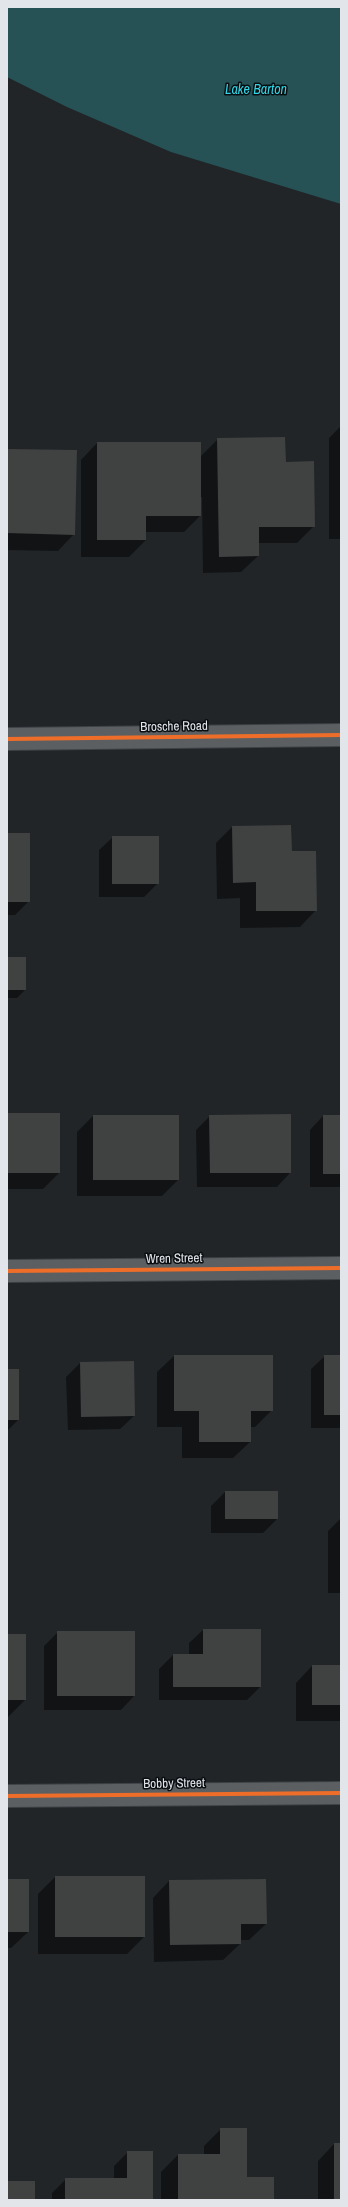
<!DOCTYPE html>
<style>
body{margin:0}
#map{position:relative;width:348px;height:2207px;overflow:hidden;background:#212528;font-family:"Archivo Narrow",sans-serif}
canvas{display:block}
.frame{position:absolute;inset:0;border:8px solid #e2e6eb;pointer-events:none}
</style>
<div id="map">
<canvas width="348" height="2207"></canvas>
<div class="frame"></div>
</div>
<script>
const context = document.querySelector('canvas').getContext('2d');
context.lineJoin = 'round';
function paint(path, color) { context.fillStyle = color; context.fill(path, 'evenodd'); }
const toPath = rows => new Path2D(rows.map(r => 'M' + r).join(''));
function stroke(path, color, width, dash) { context.strokeStyle = color; context.lineWidth = width; context.lineCap = dash ? 'butt' : 'round'; context.setLineDash(dash || []); context.stroke(path); }
function write(font, color, halo, rows, align = 'center') {
  context.font = font + ' "Archivo Narrow",sans-serif'; context.lineWidth = 3; context.setLineDash([]); context.textBaseline = 'middle'; context.strokeStyle = halo; context.fillStyle = color; for (const [text, x, y, turn = 0] of rows) {
    context.save(); context.translate(x, y); context.rotate((+turn || 0) * Math.PI / 180); context.textAlign = isNaN(turn) ? turn : align; if (halo) context.strokeText(text, 0, 0); context.fillText(text, 0, 0); context.restore();
  }
}
paint(toPath([
 [7,7,341,7,341,204,171,152,67,107,7,77]
]), '#265256');
paint(toPath([
 [341,426,341,539,329,539,329,438],
 [218,439,285,463,314,526,297,543,258,543,258,556,241,572,203,573,202,497,200,497,200,516,184,532,146,532,146,540,129,557,81,557,81,460,97,443,200,457],
 [7,450,74,534,58,551,7,550],
 [232,827,291,852,316,910,300,927,240,928,240,898,217,899,216,843],
 [7,834,29,901,15,915,7,915],
 [113,837,158,883,144,897,99,897,99,850],
 [7,958,25,990,17,998,7,998],
 [7,1114,59,1173,43,1189,7,1189],
 [93,1116,178,1180,162,1196,77,1196,77,1132],
 [210,1116,290,1173,277,1187,197,1187,196,1130],
 [323,1116,341,1116,341,1187,310,1187,310,1130],
 [174,1356,272,1356,272,1410,255,1427,250,1427,250,1442,233,1458,182,1458,182,1427,157,1427,157,1372],
 [325,1356,341,1356,341,1428,311,1428,311,1369],
 [80,1363,134,1416,120,1429,68,1430,66,1377],
 [7,1370,18,1420,7,1431],
 [225,1492,277,1492,277,1519,263,1533,211,1533,211,1506],
 [341,1518,341,1593,328,1593,328,1531],
 [203,1630,260,1687,247,1700,159,1700,159,1669,173,1655,189,1655,189,1643],
 [58,1632,134,1696,121,1710,44,1710,44,1646],
 [7,1635,25,1700,8,1717,7,1717],
 [312,1666,341,1666,341,1721,296,1721,296,1683],
 [55,1877,144,1937,127,1954,38,1954,38,1894],
 [7,1880,28,1932,11,1948,7,1948],
 [169,1881,266,1924,249,1940,240,1940,240,1944,223,1960,154,1962,153,1898],
 [221,2129,246,2178,273,2200,161,2200,161,2172,178,2155,204,2155,204,2146],
 [334,2144,341,2144,341,2200,318,2200,318,2161],
 [128,2152,152,2200,52,2200,52,2193,66,2179,114,2179,114,2166]
]), '#0007');
paint(toPath([
 [285,437,286,462,314,461,315,527,259,527,259,556,219,557,217,438],
 [97,442,201,442,201,516,146,516,146,540,97,540],
 [7,449,77,450,75,535,7,533],
 [291,825,292,851,316,851,317,911,256,911,256,882,233,883,232,826],
 [7,833,30,833,30,902,7,902],
 [112,836,159,836,159,884,112,884],
 [7,957,26,957,26,990,7,990],
 [7,1113,60,1113,60,1173,7,1173],
 [291,1114,291,1173,210,1173,209,1115],
 [93,1115,179,1115,179,1180,93,1180],
 [323,1115,341,1115,341,1174,323,1174],
 [174,1355,273,1355,273,1411,251,1411,251,1442,199,1442,199,1411,174,1411],
 [324,1355,341,1355,341,1415,324,1415],
 [134,1361,135,1416,81,1417,80,1362],
 [7,1369,19,1369,19,1420,7,1420],
 [225,1491,278,1491,278,1519,225,1519],
 [203,1629,261,1629,261,1687,173,1687,173,1654,203,1654],
 [57,1631,135,1631,135,1696,57,1696],
 [7,1634,26,1634,26,1700,7,1700],
 [312,1665,341,1665,341,1705,312,1705],
 [55,1876,145,1876,145,1937,55,1937],
 [7,1879,29,1879,29,1932,7,1932],
 [266,1879,267,1924,241,1924,241,1944,170,1945,169,1880],
 [220,2128,247,2128,247,2177,274,2177,274,2200,178,2200,178,2154,220,2154],
 [334,2143,341,2143,341,2200,334,2200],
 [127,2151,153,2151,153,2200,65,2200,65,2178,127,2178],
 [7,2181,35,2181,35,2200,7,2200]
]), '#404141');
const street = toPath([
 [7,739,341,735],
 [7,1271,341,1268],
 [7,1796,341,1793]
]);
stroke(street, '#3e4145', 24);
stroke(street, '#5c5f62', 22);
stroke(toPath([
 [7,739,341,735],
 [7,1271,341,1268],
 [7,1796,341,1793]
]), '#ee6e29', 4);
write('13px', '#e2e6eb', '#0b0e11', [
 ["Brosche Road",174,727,-1],
 ["Wren Street",174,1259,-1],
 ["Bobby Street",174,1784,-1]
]);
write('italic 14px', '#33d6e6', '#0b0e11', [
 ["Lake Barton",256,90]
]);
</script>
